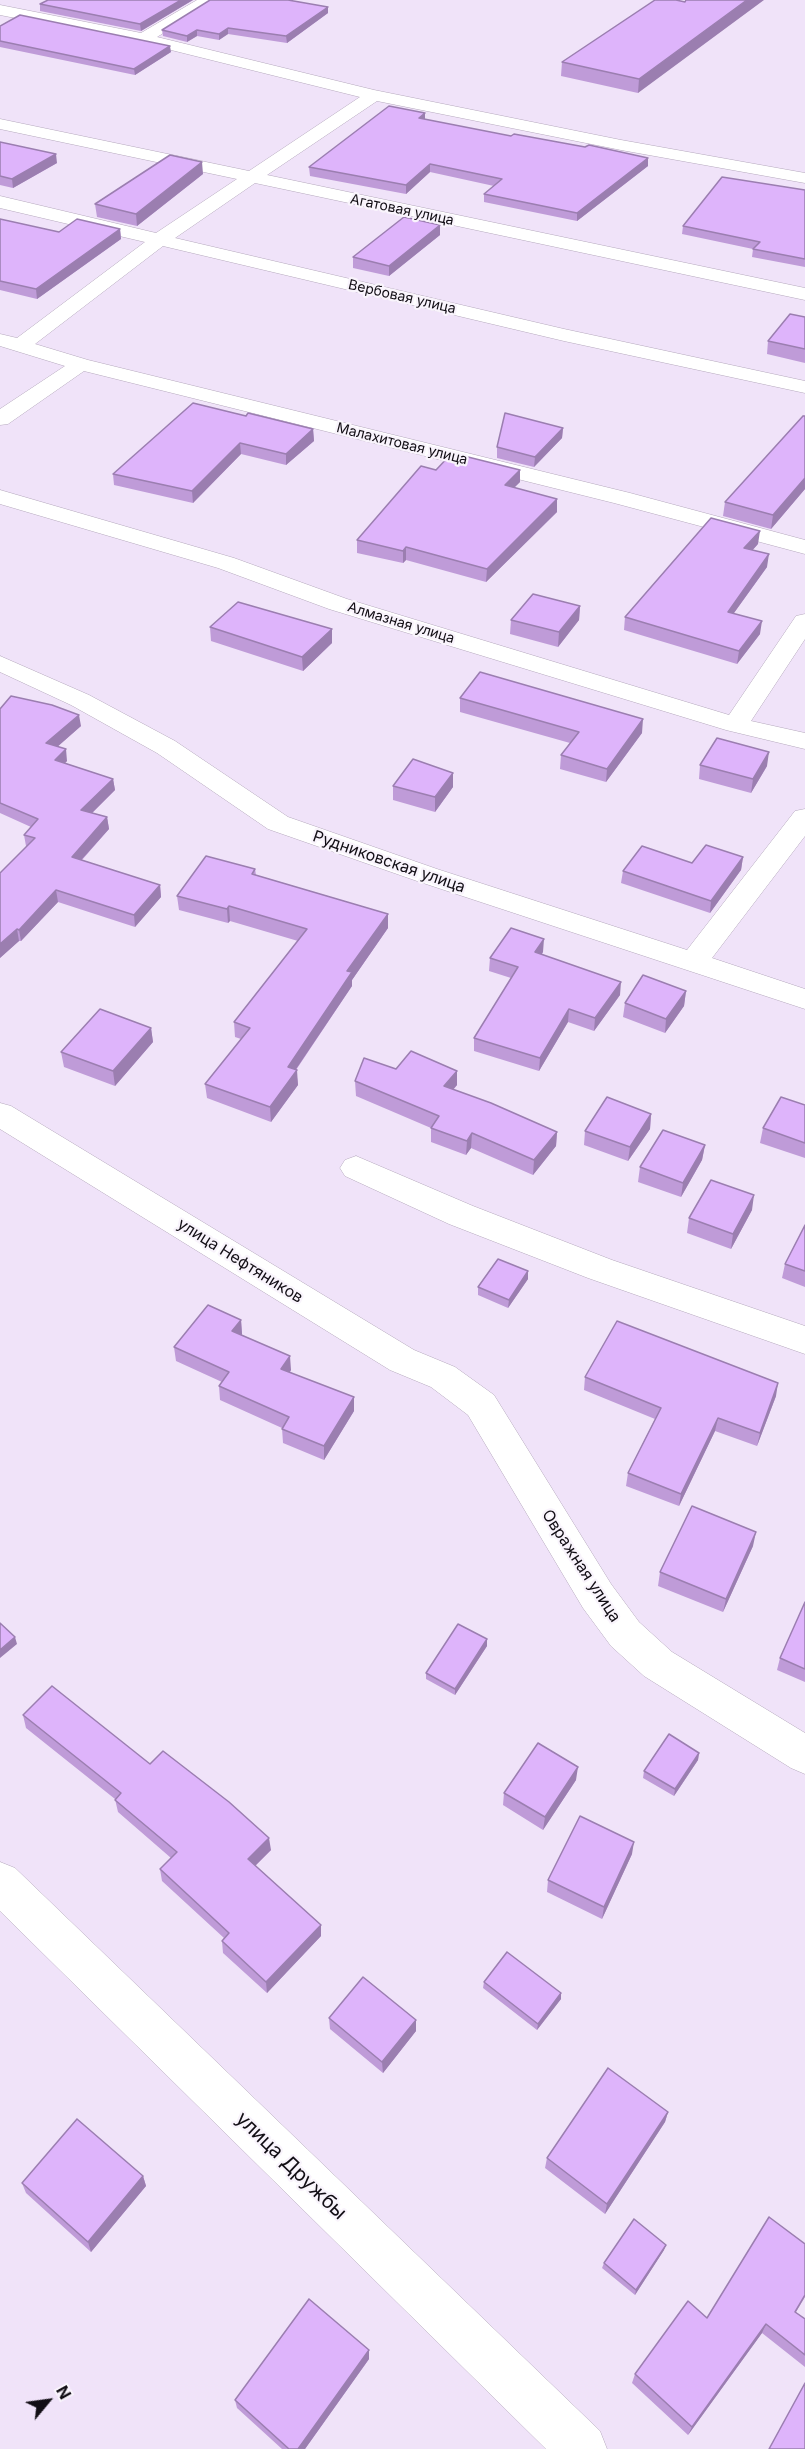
<!DOCTYPE html>
<meta charset="utf-8">
<style>
body{margin:0}
#map{position:relative;width:805px;height:2449px;overflow:hidden;background:#f0e3f9;font-family:Inter,sans-serif}
canvas{display:block}
.north{position:absolute;left:18px;top:2371px;width:60px;height:60px;-webkit-text-stroke:4px #f9f4fc;paint-order:stroke;rotate:61deg;font-size:16px;font-weight:700;line-height:24px;text-align:center;color:#120e15}
.north::after{content:'';display:block;margin:auto;width:21px;height:27px;background:#120e15;clip-path:polygon(50% 0,100% 100%,50% 72%,0 100%)}
</style>
<div id="map">
<canvas width="805" height="2449"></canvas>
<div class="north">N</div>
</div>
<script>
const context = document.querySelector('canvas').getContext('2d');
context.lineJoin = 'round';
const toPath = rows => new Path2D(rows.map(r => 'M' + r).join(''));
function stroke(path, color, width, dash) { context.strokeStyle = color; context.lineWidth = width; context.lineCap = dash ? 'butt' : 'round'; context.setLineDash(dash || []); context.stroke(path); }
function paint(path, color) { context.fillStyle = color; context.fill(path, 'evenodd'); }
function write(font, color, halo, rows, align = 'center') {
  context.font = font + ' Inter,sans-serif'; context.lineWidth = 4.5; context.setLineDash([]); context.textBaseline = 'middle'; context.strokeStyle = halo; context.fillStyle = color; for (const [text, x, y, turn = 0] of rows) {
    context.save(); context.translate(x, y); context.rotate((+turn || 0) * Math.PI / 180); context.textAlign = isNaN(turn) ? turn : align; if (halo) context.strokeText(text, 0, 0); context.fillText(text, 0, 0); context.restore();
  }
}
const minor = toPath([
 [197,0,216,0,157,37,374,90,621,140,805,173,805,183,621,150,377,101,267,175,805,288,805,300,255,183,175,238,564,329,805,381,805,393,564,341,163,246,35,344,88,360,630,493,805,540,805,554,614,503,84,371,8,424,0,425,0,409,65,366,0,346,0,334,17,338,145,242,0,208,0,196,156,233,237,179,0,129,0,119,249,171,360,97,143,43,0,15,0,5,141,33,197,0],
 [0,490,234,558,347,599,729,715,796,616,805,614,805,639,751,721,805,733,805,749,726,730,329,609,218,568,0,504,0,490],
 [0,656,89,695,175,741,288,817,437,869,687,950,795,811,805,809,805,836,712,958,805,989,805,1009,417,881,268,829,157,753,71,705,0,672,0,656],
 [0,1103,11,1106,414,1350,455,1367,494,1395,611,1584,639,1622,672,1652,805,1733,805,1774,791,1768,644,1676,611,1646,583,1608,468,1415,431,1387,390,1370,0,1129,0,1103],
 [356,1156,473,1206,612,1260,805,1326,805,1354,588,1278,449,1224,345,1176,340,1168,345,1160,356,1156],
 [0,1862,15,1868,600,2431,607,2449,546,2449,0,1911,0,1862]
]);
stroke(minor, '#b5a9bd', 1);
paint(minor, '#fff');
paint(toPath([
 [193,0,141,31,40,11,40,4],
 [685,2,638,93,561,76,562,62],
 [328,7,328,13,287,43,228,34,219,40,197,36,187,42,163,36,162,30],
 [0,26,171,52,135,75,0,47],
 [425,113,425,119,648,166,577,221,484,202,484,194,494,186,430,172,406,194,310,176,309,167],
 [0,142,57,163,13,188,0,185],
 [203,174,137,226,97,217,95,204],
 [805,190,805,267,752,257,753,249,682,234,683,226],
 [0,219,59,232,120,229,121,239,37,299,0,290],
 [440,225,440,235,389,276,353,268,353,257],
 [805,317,805,363,767,354,768,341],
 [246,416,313,429,314,441,286,465,241,454,193,503,114,485,113,474],
 [805,416,805,489,771,529,723,516,725,502],
 [563,428,562,438,534,467,497,458,497,447],
 [436,470,520,482,514,487,557,512,486,582,406,560,403,563,357,553,357,540],
 [758,544,752,550,767,567,734,613,760,634,737,664,624,630,625,617],
 [580,606,579,620,558,647,510,634,511,620],
 [210,627,332,643,303,671,211,641],
 [460,698,642,733,606,782,560,769,561,755,570,743,460,712],
 [0,709,81,726,57,747,67,761,65,763,113,779,115,790,92,813,107,817,109,829,82,860,160,885,161,897,135,927,58,902,21,941,19,941,0,958,26,846,24,835,31,827,0,813],
 [700,765,767,766,751,793,699,779],
 [393,786,453,787,435,812,393,800],
 [743,857,741,870,710,913,621,883,623,871],
 [255,869,256,875,388,914,388,928,352,980,352,986,296,1070,298,1085,271,1122,207,1098,205,1084,241,1039,235,1037,234,1022,298,941,230,921,228,923,179,910,177,896],
 [543,952,542,954,620,995,594,1031,568,1022,539,1071,474,1051,474,1038,511,978,489,971,490,958],
 [686,991,684,1006,665,1033,623,1017,625,1003],
 [151,1028,153,1042,115,1086,64,1067,61,1052],
 [396,1069,457,1085,453,1090,557,1132,556,1146,533,1175,471,1148,466,1155,431,1142,431,1128,356,1096,355,1081],
 [805,1105,805,1158,760,1143,763,1128],
 [651,1114,650,1129,628,1161,584,1145,585,1131],
 [705,1145,702,1160,681,1197,638,1182,640,1167],
 [752,1210,731,1249,687,1233,689,1218],
 [805,1225,805,1287,782,1278,785,1264],
 [528,1271,528,1279,508,1308,478,1295,478,1287],
 [241,1320,242,1334,242,1335,291,1370,290,1372,354,1411,324,1460,283,1443,282,1428,220,1400,219,1386,222,1382,176,1361,174,1347],
 [585,1377,776,1396,757,1446,715,1431,679,1506,626,1486,628,1473,655,1419,584,1390],
 [753,1546,723,1612,658,1586,660,1572],
 [805,1602,805,1682,777,1670,780,1658],
 [487,1639,487,1646,455,1695,426,1679,426,1673],
 [23,1715,150,1764,271,1850,255,1866,321,1925,321,1936,267,1993,223,1953,222,1941,224,1938,162,1881,160,1869,171,1858,118,1812,115,1799,26,1728],
 [699,1753,698,1760,674,1796,643,1778,644,1771],
 [576,1780,543,1830,503,1805,504,1793],
 [632,1854,602,1919,547,1892,548,1880],
 [484,1982,561,1999,537,2030,483,1988],
 [329,2018,416,2031,383,2073,330,2029],
 [668,2112,665,2122,605,2214,545,2168,547,2158],
 [143,2176,146,2186,91,2252,26,2193,22,2183],
 [805,2244,805,2297,796,2312,805,2319,805,2367,762,2333,688,2435,632,2383,635,2374,707,2318],
 [664,2250,635,2295,602,2268,604,2263],
 [369,2350,369,2359,305,2449,282,2449,237,2408,235,2400]
]), '#bf9bd8');
paint(toPath([
 [181,0,193,0,141,31,140,24],
 [747,0,764,0,638,93,639,79],
 [328,7,328,13,287,43,286,36],
 [228,28,228,34,219,40,219,34],
 [197,30,197,36,187,42,187,36],
 [170,46,171,52,135,75,134,69],
 [425,113,425,121,419,118],
 [56,154,57,163,13,188,12,179],
 [648,158,648,166,577,221,577,213],
 [202,162,203,174,137,226,136,214],
 [430,164,430,172,406,194,406,185],
 [440,225,440,235,389,276,389,266],
 [120,229,121,239,37,299,36,289],
 [563,428,562,438,534,467,535,457],
 [313,429,314,441,286,465,286,454],
 [240,443,241,454,193,503,192,491],
 [520,470,520,482,505,497,505,485],
 [805,478,805,489,771,529,773,515],
 [557,499,557,512,486,582,487,569],
 [760,531,758,544,743,561,744,548],
 [406,547,406,560,403,563,403,551],
 [769,554,767,567,726,624,728,612],
 [580,606,579,620,558,647,559,632],
 [762,621,760,634,737,664,739,651],
 [332,629,332,643,303,671,302,657],
 [79,715,81,726,48,755,46,743],
 [643,719,642,733,606,782,607,769],
 [66,749,67,761,57,771,55,760],
 [769,752,767,766,751,793,753,779],
 [453,773,453,787,435,812,435,797],
 [113,779,115,790,83,822,81,810],
 [107,817,109,829,74,868,72,857],
 [743,857,741,870,710,913,711,901],
 [160,885,161,897,135,927,134,915],
 [56,890,58,902,21,941,19,930],
 [229,906,230,921,228,923,227,909],
 [388,914,388,928,352,980,352,986,288,1081,288,1067,347,971],
 [17,929,19,941,0,958,0,944],
 [544,939,543,952,534,965,535,952],
 [621,982,620,995,594,1031,595,1018],
 [686,991,684,1006,665,1033,666,1019],
 [569,1009,568,1022,539,1071,540,1058],
 [151,1028,153,1042,115,1086,113,1071],
 [297,1070,298,1085,271,1122,270,1107],
 [457,1071,457,1085,443,1101,444,1086],
 [651,1114,650,1129,628,1161,630,1147],
 [557,1132,556,1146,533,1175,534,1160],
 [472,1133,471,1148,466,1155,467,1141],
 [705,1145,702,1160,681,1197,683,1183],
 [754,1195,752,1210,731,1249,733,1234],
 [528,1271,528,1279,508,1308,509,1300],
 [241,1320,242,1334,234,1345,232,1331],
 [290,1356,291,1370,282,1383,281,1369],
 [778,1383,776,1396,757,1446,760,1433],
 [354,1397,354,1411,324,1460,324,1446],
 [718,1418,715,1431,679,1506,681,1494],
 [756,1532,753,1546,723,1612,726,1599],
 [15,1637,17,1644,0,1658,0,1650],
 [487,1639,487,1646,455,1695,455,1689],
 [699,1753,698,1760,674,1796,675,1789],
 [578,1767,576,1780,543,1830,545,1817],
 [269,1838,271,1850,249,1872,248,1859],
 [634,1842,632,1854,602,1919,604,1907],
 [321,1925,321,1936,267,1993,266,1982],
 [561,1993,561,1999,537,2030,538,2024],
 [416,2020,416,2031,383,2073,382,2062],
 [668,2112,665,2122,605,2214,607,2204],
 [143,2176,146,2186,91,2252,88,2242],
 [666,2245,664,2250,635,2295,636,2290],
 [766,2324,762,2333,688,2435,692,2427],
 [369,2350,369,2359,305,2449,298,2449]
]), '#9b7eb0');
const building = toPath([
 [48,0,181,0,140,24,40,4,48,0],
 [210,0,288,0,328,7,286,36,228,28,219,34,197,30,187,36,162,30,210,0],
 [655,0,676,0,685,2,686,0,747,0,639,79,562,62,655,0],
 [20,15,170,46,134,69,0,41,0,26,20,15],
 [389,106,425,113,419,118,511,136,514,134,585,147,589,145,648,158,577,213,484,194,502,179,430,164,406,185,309,167,389,106],
 [0,142,56,154,12,179,0,176,0,142],
 [170,155,202,162,136,214,95,204,170,155],
 [722,177,805,190,805,259,753,249,760,242,683,226,722,177],
 [404,217,440,225,389,266,353,257,404,217],
 [0,219,59,232,77,219,120,229,36,289,0,281,0,219],
 [790,314,805,317,805,349,768,341,790,314],
 [193,403,246,416,248,413,313,429,286,454,240,443,192,491,113,474,193,403],
 [505,413,563,428,535,457,497,447,505,413],
 [803,416,805,416,805,478,773,515,725,502,803,416],
 [452,453,520,470,505,485,557,499,487,569,406,547,403,551,357,540,421,466,436,470,452,453],
 [711,518,760,531,744,548,769,554,728,612,762,621,739,651,625,617,711,518],
 [533,594,580,606,559,632,511,620,533,594],
 [238,602,332,629,302,657,210,627,238,602],
 [480,672,643,719,607,769,561,755,579,732,460,698,480,672],
 [11,696,52,705,79,715,46,743,66,749,55,760,113,779,81,810,107,817,72,857,160,885,134,915,56,890,19,930,17,929,0,944,0,873,35,838,24,835,38,819,0,803,0,709,11,696],
 [717,738,769,752,753,779,700,765,717,738],
 [413,759,453,773,435,797,393,786,413,759],
 [706,845,743,857,711,901,623,871,642,846,692,863,706,845],
 [206,856,255,869,252,874,388,914,347,971,352,972,288,1067,297,1070,270,1107,205,1084,250,1028,234,1022,307,929,229,906,227,909,177,896,206,856],
 [511,928,544,939,535,952,621,982,595,1018,569,1009,540,1058,474,1038,518,967,490,958,511,928],
 [643,975,686,991,666,1019,625,1003,643,975],
 [100,1009,151,1028,113,1071,61,1052,100,1009],
 [411,1051,457,1071,444,1086,491,1103,557,1132,534,1160,472,1133,467,1141,431,1128,439,1116,355,1081,364,1058,396,1069,411,1051],
 [607,1097,651,1114,630,1147,585,1131,607,1097],
 [781,1097,805,1105,805,1143,763,1128,781,1097],
 [663,1130,705,1145,683,1183,640,1167,663,1130],
 [711,1180,754,1195,733,1234,689,1218,711,1180],
 [805,1225,805,1271,785,1264,805,1225],
 [498,1259,528,1271,509,1300,478,1287,498,1259],
 [208,1305,241,1320,232,1331,290,1356,281,1369,354,1397,324,1446,282,1429,289,1417,219,1386,229,1372,174,1347,208,1305],
 [617,1321,778,1383,760,1433,718,1418,681,1494,628,1473,661,1408,585,1377,617,1321],
 [692,1506,756,1532,726,1599,660,1572,692,1506],
 [805,1602,805,1669,780,1658,805,1602],
 [0,1623,15,1637,0,1650,0,1623],
 [458,1624,487,1639,455,1689,426,1673,458,1624],
 [52,1686,150,1764,163,1751,229,1802,269,1838,248,1859,321,1925,266,1982,222,1941,229,1933,160,1869,177,1852,115,1800,121,1793,23,1715,52,1686],
 [669,1734,699,1753,675,1789,644,1771,669,1734],
 [538,1743,578,1767,545,1817,504,1793,538,1743],
 [580,1816,634,1842,604,1907,548,1880,580,1816],
 [507,1952,561,1993,538,2024,484,1982,507,1952],
 [363,1977,416,2020,382,2062,329,2018,363,1977],
 [608,2068,668,2112,607,2204,547,2158,608,2068],
 [77,2119,143,2176,88,2242,22,2183,77,2119],
 [769,2217,805,2244,805,2295,795,2312,805,2319,805,2355,766,2324,692,2427,635,2374,688,2301,707,2318,769,2217],
 [634,2219,666,2245,636,2290,604,2263,634,2219],
 [309,2299,369,2350,298,2449,289,2449,235,2400,309,2299],
 [805,2383,805,2449,769,2449,805,2383]
]);
paint(building, '#deb4fb');
stroke(building, '#9b7eb0', 1.5);
write('14px', '#120e15', '#f9f4fc', [
 ["Агатовая улица",402,210,12],
 ["Вербовая улица",402,297,13],
 ["Малахитовая улица",402,444,14],
 ["Алмазная улица",401,623,17]
]);
write('16px', '#120e15', '#f9f4fc', [
 ["Рудниковская улица",389,862,19],
 ["улица Нефтяников",240,1261,32],
 ["Овражная улица",581,1566,57]
]);
write('20px', '#120e15', '#f9f4fc', [
 ["улица Дружбы",291,2166,44]
]);
</script>
